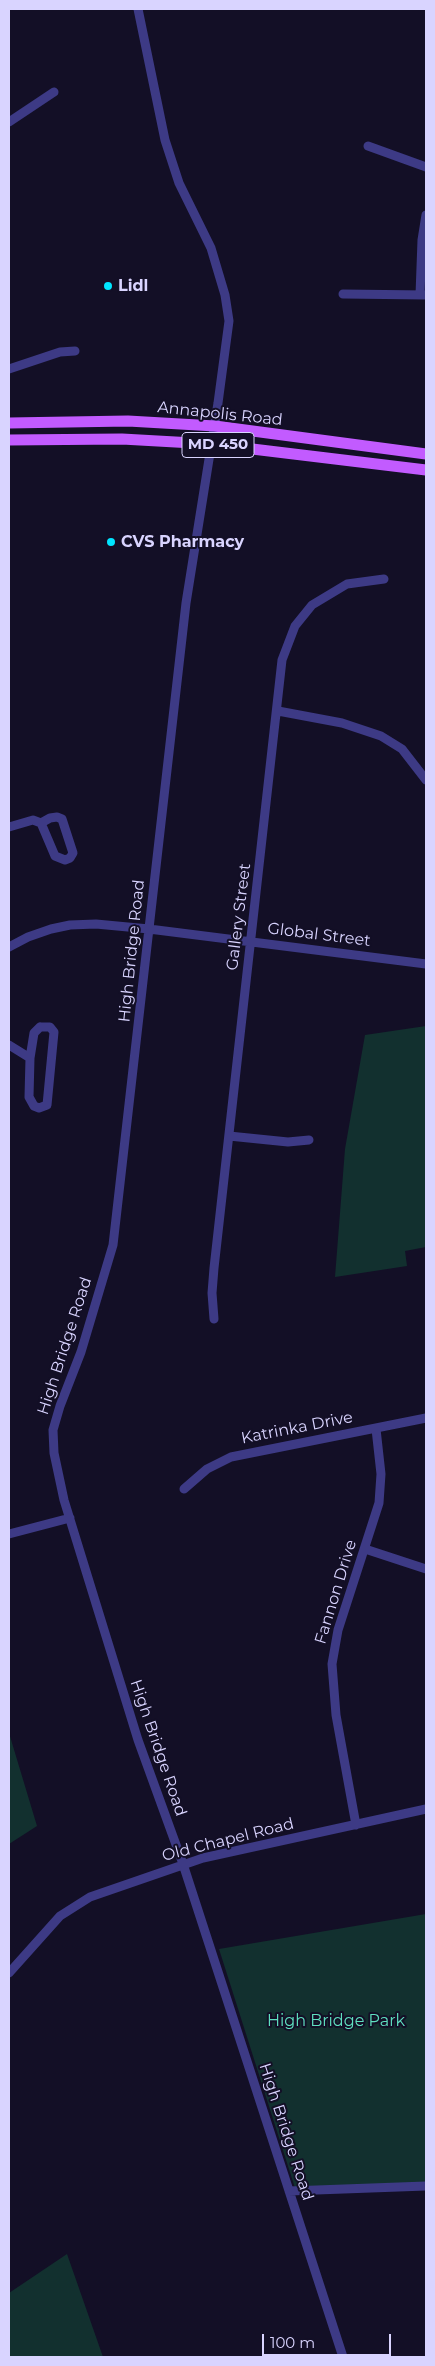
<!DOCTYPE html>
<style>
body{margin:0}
#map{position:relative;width:435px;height:2366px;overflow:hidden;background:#130f26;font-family:Montserrat,sans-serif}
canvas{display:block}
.frame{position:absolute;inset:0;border:10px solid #d9d4ff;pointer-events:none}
.scale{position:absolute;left:262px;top:2334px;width:129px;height:22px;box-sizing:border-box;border:2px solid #d9d4ff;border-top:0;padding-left:6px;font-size:15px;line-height:18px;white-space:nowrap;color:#d9d4ff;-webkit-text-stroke:4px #130f26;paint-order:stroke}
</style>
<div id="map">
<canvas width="435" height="2366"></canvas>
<div class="frame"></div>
<div class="scale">100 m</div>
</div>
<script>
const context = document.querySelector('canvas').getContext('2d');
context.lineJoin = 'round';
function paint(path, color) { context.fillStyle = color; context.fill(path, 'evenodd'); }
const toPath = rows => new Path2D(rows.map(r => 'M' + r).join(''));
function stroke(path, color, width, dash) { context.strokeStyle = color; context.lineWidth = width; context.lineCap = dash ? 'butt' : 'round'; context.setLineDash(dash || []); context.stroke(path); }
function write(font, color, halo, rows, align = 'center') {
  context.font = font + ' Montserrat,sans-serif'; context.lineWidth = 4; context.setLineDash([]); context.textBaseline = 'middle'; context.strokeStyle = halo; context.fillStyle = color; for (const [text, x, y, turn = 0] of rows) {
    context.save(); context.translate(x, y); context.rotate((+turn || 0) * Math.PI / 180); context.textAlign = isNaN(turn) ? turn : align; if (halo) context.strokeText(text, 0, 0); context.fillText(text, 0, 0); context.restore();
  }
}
paint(toPath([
 [426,1026,426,1247,405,1251,407,1266,335,1277,345,1149,365,1035],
 [9,1733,37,1826,9,1844],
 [426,1914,426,2184,295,2188,219,1949],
 [67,2254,103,2357,9,2357,9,2293]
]), '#12302f');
stroke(toPath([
 [138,9,165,140,179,183,211,248,225,295,229,321,218,403,186,603,113,1245,81,1352,60,1406,53,1430,54,1453,64,1500,138,1740,183,1864,343,2357],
 [9,122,54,92],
 [368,146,426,167],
 [343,294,426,295],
 [420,295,422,240,426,215],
 [9,369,60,352,75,351],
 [278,711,342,723,381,736,402,749,426,780],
 [57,817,62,819,73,853,70,858,65,860,55,856,41,823,50,818,57,817],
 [9,827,33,820,41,823],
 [9,947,28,937,51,929,70,925,96,924,149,929,426,964],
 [40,1027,50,1027,54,1032,47,1105,39,1108,34,1106,29,1097,30,1058,34,1033,40,1027],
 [9,1045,30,1058],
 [229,1136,288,1142,309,1140],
 [214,1319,212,1293,214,1268,282,660,295,626,312,605,347,584,384,579],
 [184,1489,207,1469,231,1457,426,1418],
 [9,1534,70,1518],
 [365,1549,426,1569],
 [356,1825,336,1715,332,1664,338,1630,379,1503,381,1474,376,1429],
 [9,1973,60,1916,90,1897,203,1858,426,1809],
 [289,2191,426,2186]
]), '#3d3a85', 9);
stroke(toPath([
 [9,423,128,421,215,426,426,454],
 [9,440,122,439,211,444,426,470]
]), '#c25bff', 11);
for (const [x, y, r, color] of [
 [108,286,5,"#00e5ff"],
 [111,542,5,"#00e5ff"]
]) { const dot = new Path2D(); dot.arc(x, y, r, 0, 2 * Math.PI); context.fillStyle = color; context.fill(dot); stroke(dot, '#130f26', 2); }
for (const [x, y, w] of [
 [218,445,72]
]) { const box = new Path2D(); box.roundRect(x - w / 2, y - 12.5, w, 25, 4); context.fillStyle = '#130f26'; context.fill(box); stroke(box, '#d9d4ff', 1); }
write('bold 15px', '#d9d4ff', null, [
 ["MD 450",218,445]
]);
write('bold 16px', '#d9d4ff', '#130f26', [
 ["Lidl",118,286],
 ["CVS Pharmacy",121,542]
], 'left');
write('16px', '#d9d4ff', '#130f26', [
 ["Annapolis Road",220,414,6],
 ["Gallery Street",239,917,-83],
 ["Global Street",319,935,7],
 ["High Bridge Road",132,951,-84],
 ["High Bridge Road",65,1346,-72],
 ["Katrinka Drive",297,1428,-11],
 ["Fannon Drive",336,1592,-73],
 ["High Bridge Road",158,1748,71],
 ["Old Chapel Road",228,1840,-14],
 ["High Bridge Road",286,2132,72]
]);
write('16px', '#5fe0c0', '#130f26', [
 ["High Bridge Park",336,2021]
]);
</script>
